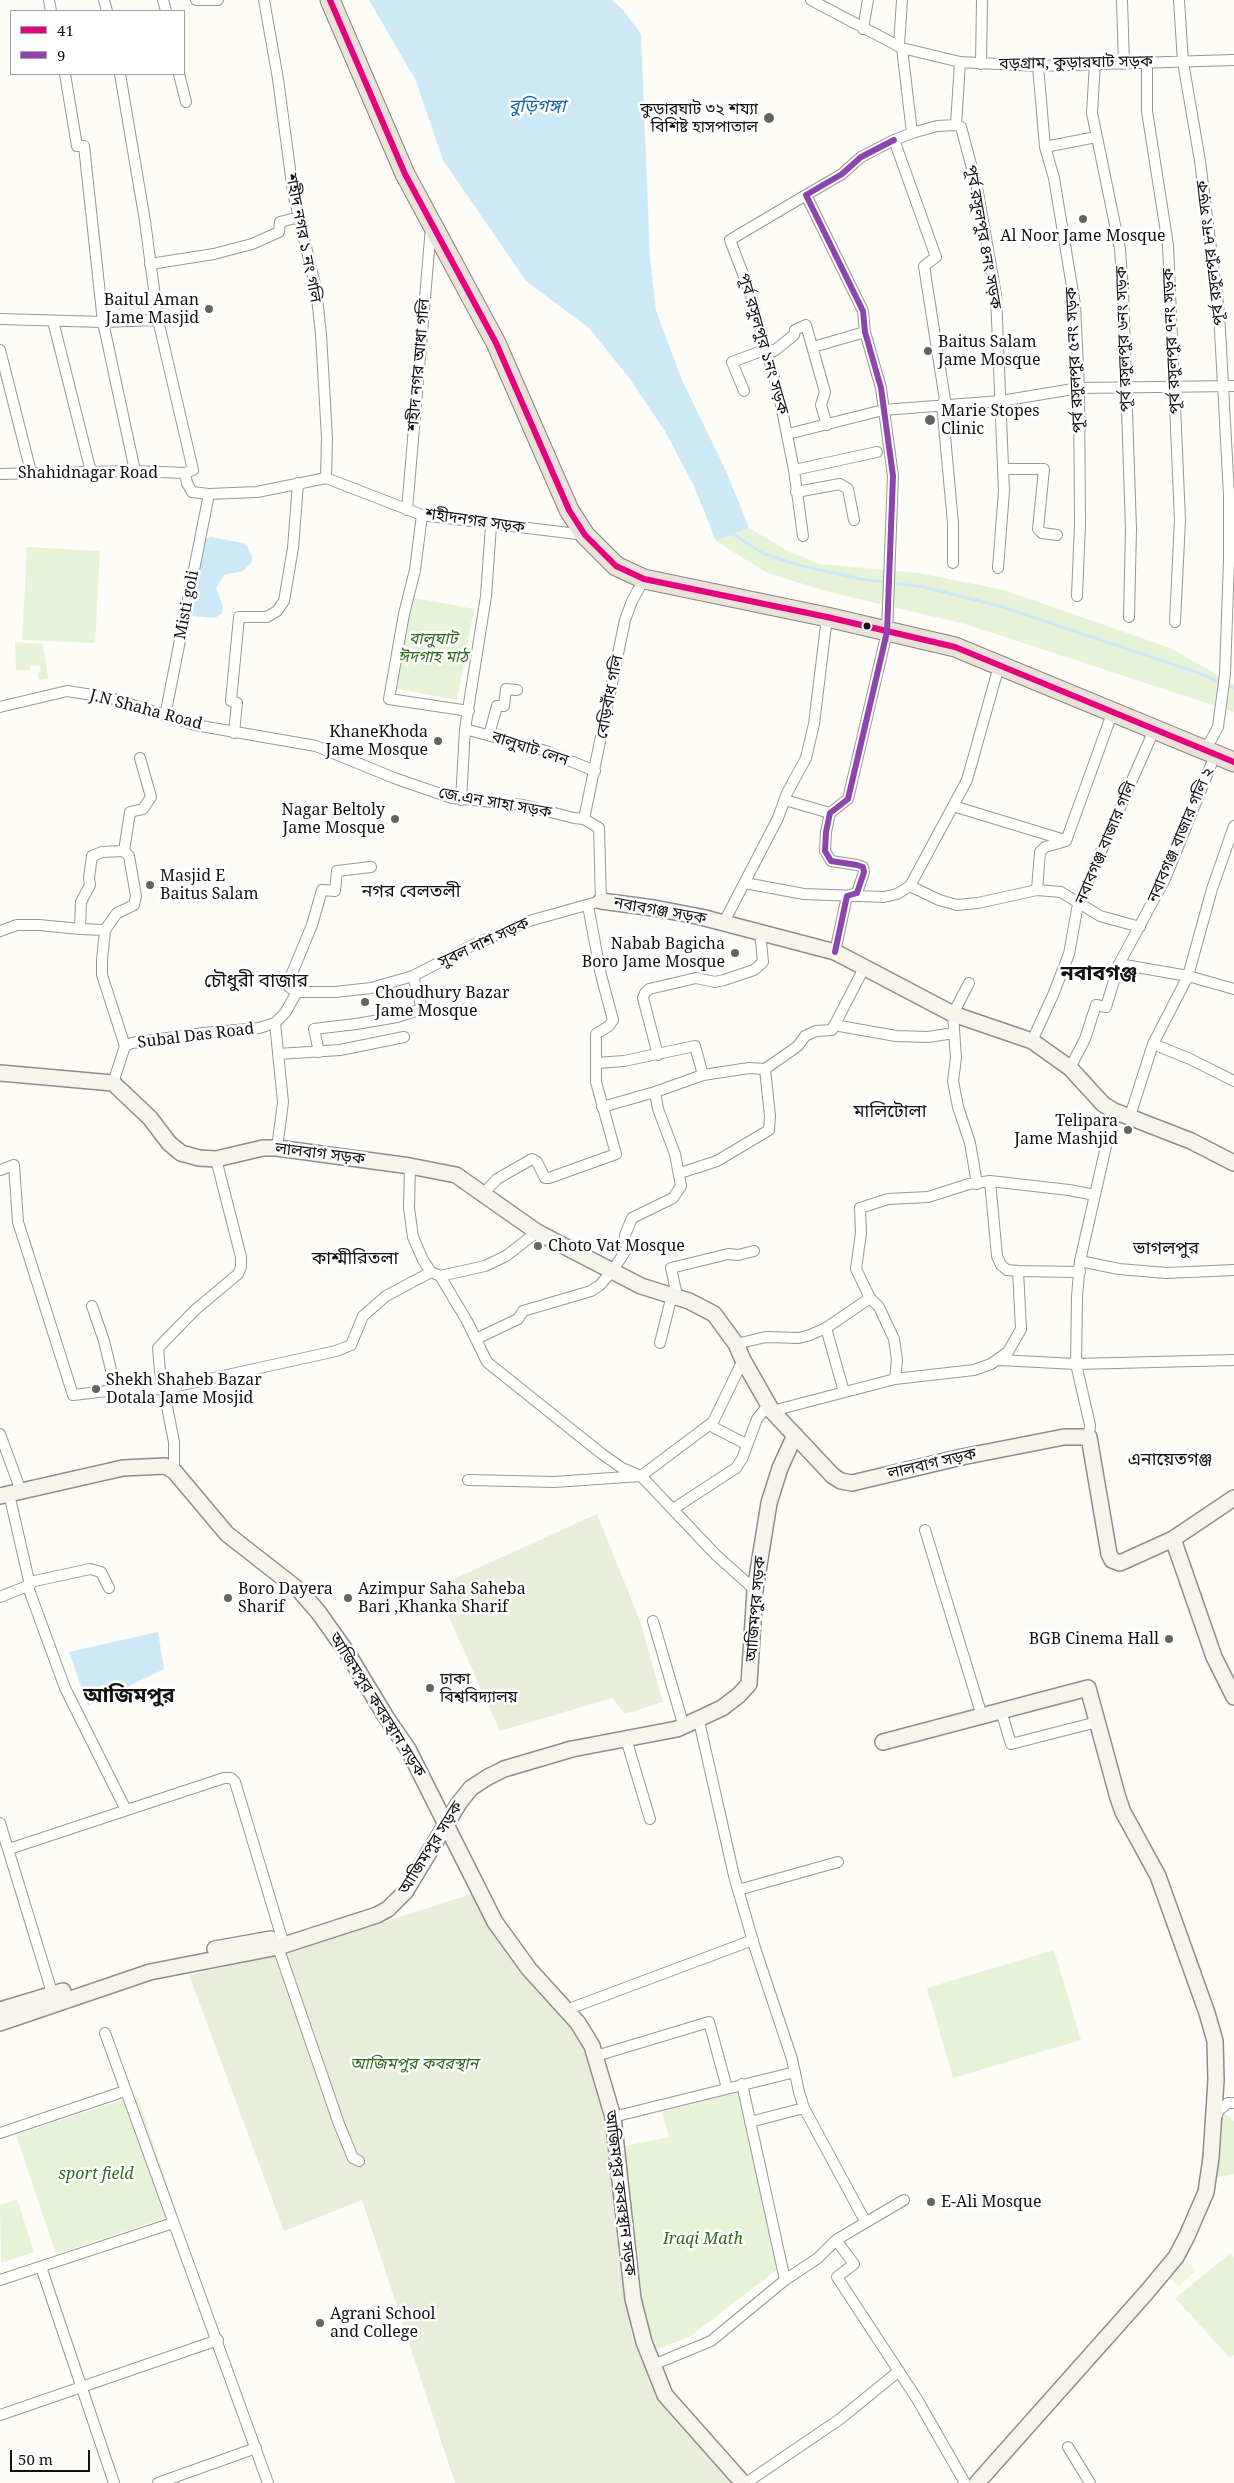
<!DOCTYPE html>
<meta charset="utf-8">
<style>
body{margin:0}
#map{position:relative;width:1234px;height:2483px;overflow:hidden;background:#fdfcf7;font-family:"Noto Serif",serif}
canvas{display:block}
.legend{position:absolute;left:10px;top:10px;width:175px;height:65px;box-sizing:border-box;background:#fff;border:1px solid #a0a0a0;margin:0;padding:6px 9px;list-style:none;font-size:15px;color:#111}
.legend li{display:flex;align-items:center;gap:10px;height:25px}
.legend b{width:25px;border:1px solid #a0a0a0}
.scale{position:absolute;left:10px;top:2450px;width:80px;height:22px;box-sizing:border-box;border:2px solid #111;border-top:0;padding-left:6px;font-size:15px;line-height:18px;white-space:nowrap;color:#111;-webkit-text-stroke:4px #fff;paint-order:stroke}
</style>
<div id="map">
<canvas width="1234" height="2483"></canvas>
<ul class="legend">
<li><b style="height:6px;background:#e5007d"></b>41</li>
<li><b style="height:6px;background:#8e44ad"></b>9</li>
</ul>
<div class="scale">50 m</div>
</div>
<script>
const context = document.querySelector('canvas').getContext('2d');
context.lineJoin = 'round';
function paint(path, color) { context.fillStyle = color; context.fill(path, 'evenodd'); }
const toPath = rows => new Path2D(rows.map(r => 'M' + r).join(''));
function stroke(path, color, width, dash) { context.strokeStyle = color; context.lineWidth = width; context.lineCap = dash ? 'butt' : 'round'; context.setLineDash(dash || []); context.stroke(path); }
function write(font, color, halo, rows, align = 'center') {
  context.font = font + ' "Noto Serif","Noto Sans Bengali",serif'; context.lineWidth = 5; context.setLineDash([]); context.textBaseline = 'middle'; context.strokeStyle = halo; context.fillStyle = color; for (const [text, x, y, turn = 0] of rows) {
    context.save(); context.translate(x, y); context.rotate((+turn || 0) * Math.PI / 180); context.textAlign = isNaN(turn) ? turn : align; if (halo) context.strokeText(text, 0, 0); context.fillText(text, 0, 0); context.restore();
  }
}
paint(toPath([
 [749,528,788,551,820,564,918,573,1004,590,1170,648,1234,684,1234,712,965,624,833,593,767,573,716,541],
 [27,547,100,551,95,643,22,640],
 [410,597,474,609,457,700,393,688],
 [15,642,43,644,48,678,39,680,37,673,41,672,40,666,31,665,29,671,16,670],
 [1054,1950,1081,2040,953,2078,927,1988],
 [738,2089,779,2268,691,2336,656,2350,643,2315,640,2276,620,2147,669,2137,662,2112,715,2098],
 [137,2095,177,2214,56,2254,16,2135],
 [1224,2113,1234,2121,1234,2174,1217,2177,1217,2122],
 [17,2199,34,2252,1,2263,0,2205],
 [1231,2253,1234,2257,1234,2355,1230,2358,1175,2298]
]), '#e7f3d7');
paint(toPath([
 [597,1514,640,1621,663,1702,625,1714,612,1698,500,1731,448,1615,435,1590,456,1578],
 [475,1893,586,2047,596,2077,610,2138,631,2333,661,2404,737,2483,455,2483,362,2200,284,2231,189,1975,279,1955]
]), '#e9eedb');
paint(toPath([
 [1185,2259,1196,2270,1179,2286,1168,2276]
]), '#f0f6e1');
paint(toPath([
 [369,0,612,0,623,10,641,34,650,259,656,311,682,380,726,471,749,528,716,541,694,486,665,431,630,379,589,328,526,281,443,160,416,81],
 [210,537,243,543,248,547,252,557,251,563,243,571,224,575,216,588,223,606,222,613,215,618,192,616,203,541],
 [158,1632,164,1669,88,1706,69,1652]
]), '#cde8f7');
stroke(toPath([
 [733,534,762,553,798,565,860,579,923,587,1003,607,1199,673,1234,688]
]), '#cde8f7', 3);
const street = toPath([
 [49,0,51,11],
 [104,0,107,11],
 [163,0,166,11],
 [196,0,218,0],
 [264,0,278,79,293,192,316,289,321,334,327,438,326,478],
 [811,0,902,48,960,62,1038,66,1234,60],
 [1122,0,1124,64],
 [1179,0,1183,62,1200,161,1219,312,1229,495,1229,560,1225,674,1218,727,1206,749],
 [863,29,868,0],
 [899,45,902,0],
 [902,48,912,133,894,140,936,257,924,266,945,400,942,404,953,523,953,563],
 [960,62,956,125,961,127,977,187,996,295,1004,491,998,568],
 [1147,62,1147,111,1168,245,1180,520,1175,622],
 [1095,63,1092,113,1120,249,1123,291,1131,529,1129,617],
 [981,64,982,0],
 [1038,66,1045,147,1054,178,1075,305,1079,388,1080,524,1077,596],
 [65,74,77,146,84,146,103,322,135,471],
 [120,74,145,221,158,320,193,470,185,473],
 [179,74,186,102],
 [912,133,937,126,956,125],
 [1045,147,1096,137],
 [150,264,214,254,252,244,279,232,280,222,299,217],
 [0,319,103,322,158,320],
 [53,321,91,472],
 [813,347,865,332],
 [0,350,31,472],
 [744,391,732,362,767,349,774,351,794,335,795,330,806,325,825,392,821,405,827,425],
 [788,434,883,410,1001,401,1079,388,1234,386],
 [1003,469,1044,469,1038,529,1042,533,1057,535],
 [794,470,877,452],
 [0,474,135,471,185,473,187,483,192,492,209,494,257,492,326,478,422,515,585,535],
 [796,492,840,484,848,489,854,520],
 [407,510,431,227],
 [422,515,415,570,404,614,389,699,469,711],
 [803,536,794,470,779,395,750,292,730,240,806,195],
 [0,707,67,691,111,698,195,725,316,746,394,778,452,798,523,805,574,818,584,819,599,828,601,901,529,921,471,946,413,976,371,988,335,992,297,992],
 [165,716,209,494],
 [465,729,546,751,595,771],
 [234,733,237,703,231,701,239,617,267,617,277,611,284,601,293,548,298,483],
 [489,735,497,706,504,706,506,689,517,690],
 [461,800,465,729,486,596,491,525],
 [785,800,830,813],
 [953,806,1065,840],
 [584,819,625,620,632,601,644,579],
 [745,883,804,894,884,897,897,894,910,886,967,780,999,666],
 [910,886,939,900,957,905,978,903,1037,890,1061,892,1100,916,1140,927],
 [1037,890,1040,852,1045,847,1066,841,1113,711],
 [723,924,778,818,787,793,806,758,814,724,827,617],
 [105,930,80,929,81,902,90,885,89,878,92,856,102,852,124,851],
 [0,931,17,925,39,925,80,929],
 [835,952,847,896,857,893,864,872,863,867,857,865,831,861,825,851,826,832,830,813,848,799,887,632,893,476,881,388,865,332,863,311,806,195,842,174,861,157,894,140],
 [1119,964,1188,976,1234,989],
 [969,983,953,1014,956,1058,953,1081,958,1107,970,1143,977,1184],
 [297,992,289,987,288,983,312,925,322,890,335,891,337,871,371,867],
 [275,1023,283,1102,277,1148],
 [834,1025,896,1036,928,1037,954,1033],
 [1032,1041,1053,995,1069,954,1078,904,1154,730],
 [1153,1044,1190,1059,1234,1081],
 [125,1046,102,975,102,960,105,930,117,913,134,905,136,896,129,856,124,851,130,812,143,809,151,797,140,758],
 [319,1052,314,1029,356,1024,397,1017,422,1009,413,976],
 [278,1054,340,1050,404,1037],
 [658,1055,643,998,645,993,649,989,696,978,715,982,724,980,754,970,763,962,760,931],
 [597,1063,624,1061,695,1046,703,1075],
 [1070,1068,1085,1039,1096,1005,1106,1007,1119,964,1165,879,1215,755],
 [765,1069,798,1046,805,1036,816,1031,832,1030,864,968],
 [113,1083,125,1046,132,1043,203,1033,259,1028,275,1023,285,1013,297,992],
 [655,1092,703,1075,749,1068,765,1069],
 [1130,1116,1153,1044,1188,976,1212,889,1234,826],
 [410,1166,409,1208,413,1237,423,1260,431,1272],
 [0,1170,14,1165,18,1222,73,1395,116,1390],
 [680,1173,717,1161,769,1130,770,1116,765,1069],
 [990,1181,997,1256,1001,1265,1007,1270,1018,1271],
 [483,1194,497,1179,532,1159,537,1162,545,1178,549,1178,616,1154,596,1082,596,1034,609,1026,613,1020,601,975,588,906],
 [1080,1261,1119,1269,1166,1273,1234,1270],
 [440,1276,467,1321,487,1362,602,1454,622,1468,641,1476,716,1555,755,1590],
 [870,1298,879,1307,894,1339,897,1360,895,1379],
 [92,1306,104,1341,116,1390,164,1389,336,1351,351,1345,363,1316,386,1296,431,1272,440,1276,485,1266,506,1256,537,1232],
 [826,1328,844,1392],
 [476,1339,518,1319,523,1311,591,1291,600,1285,613,1270,628,1247,624,1242,625,1235,632,1218,673,1198,681,1186,675,1154,658,1109,655,1092,602,1107],
 [660,1343,672,1295,676,1291,671,1268,728,1254,738,1255,754,1251],
 [736,1344,766,1337,799,1338,810,1335,826,1328,870,1298,856,1269,861,1233,860,1208,888,1199,928,1197,969,1184,990,1181,1069,1190,1095,1195],
 [999,1360,1076,1364,1234,1360],
 [772,1411,895,1379,974,1370,991,1364,1008,1352,1021,1329,1018,1271,1080,1272],
 [709,1425,746,1444],
 [0,1434,21,1491],
 [1089,1437,1090,1425,1076,1364,1077,1297,1080,1261,1114,1111],
 [174,1471,174,1442,160,1371,158,1348,195,1310,238,1274,241,1267,241,1257,216,1159],
 [468,1480,554,1482,641,1476,713,1422,743,1360],
 [673,1509,736,1468,742,1459,757,1419,768,1405],
 [925,1530,982,1716],
 [30,1582,90,1569,101,1572,109,1588],
 [28,1587,65,1688,126,1810],
 [0,1597,30,1585,9,1494],
 [653,1621,684,1727],
 [1001,1711,1011,1744,1097,1722],
 [699,1721,734,1876,755,1948,792,2059,799,2092,804,2108,865,2221],
 [626,1739,650,1819],
 [0,1823,54,1999],
 [9,1849,224,1778,231,1778,235,1782,284,1945],
 [738,1890,838,1862],
 [278,1947,339,2124,353,2158,359,2161],
 [566,2010,753,1940],
 [105,2033,268,2483],
 [596,2056,709,2022,727,2088],
 [742,2084,785,2280],
 [613,2117,795,2072],
 [1215,2120,1219,2110,1228,2103,1234,2103],
 [750,2122,804,2108],
 [0,2133,125,2091],
 [836,2240,854,2264,837,2277,917,2399,965,2483],
 [41,2267,114,2483],
 [0,2280,173,2223],
 [653,2365,711,2341,785,2280,818,2258,836,2240,904,2200],
 [0,2415,218,2340],
 [1068,2447,1090,2483],
 [158,2483,256,2448],
 [746,2483,840,2419,899,2371]
]);
const secondary = toPath([
 [601,901,654,908,701,917,835,952,953,1014,1032,1041,1070,1068,1103,1104,1114,1111,1191,1141,1234,1163],
 [0,1073,113,1083,150,1118,169,1143,181,1153,199,1158,216,1159,263,1148,277,1148,410,1166,456,1175,537,1232,641,1286,689,1301,714,1314,736,1344,743,1360,772,1411,833,1476,841,1481,852,1483,962,1457,1064,1437,1089,1437,1109,1554,1112,1560,1120,1563,1173,1539,1234,1498],
 [0,1496,123,1468,165,1466,174,1471,227,1534,300,1591,319,1613,348,1654,386,1717,408,1749,495,1922,529,1969,578,2023,592,2046,613,2117,633,2299,644,2342,665,2395,743,2483],
 [1173,1539,1214,1657,1234,1697],
 [883,1742,1088,1688,1118,1798,1123,1812,1158,1876,1207,2013,1215,2041,1216,2080,1211,2158,1206,2192,1187,2236,1176,2257,1146,2293,977,2483],
 [215,1949,271,1939],
 [0,2010,63,1991],
 [0,2023,150,1972,278,1947,377,1915,388,1909,405,1892,459,1803,471,1788,488,1777,504,1769,572,1749,677,1729,722,1708,739,1695,749,1684,755,1590,769,1503,780,1468,795,1435]
]);
const highway = toPath([
 [330,0,405,174,496,343,569,510,585,535,616,566,644,579,827,617,955,647,1234,762]
]);
stroke(street, '#979795', 12);
stroke(secondary, '#8e8d8b', 18);
stroke(highway, '#858482', 21);
stroke(street, '#fffffe', 10);
stroke(secondary, '#f6f4eb', 15);
stroke(highway, '#eae1d8', 19);
stroke(toPath([
 [330,0,405,174,496,343,569,510,585,535,616,566,644,579,827,617,955,647,1234,762]
]), '#e5007d', 6);
stroke(toPath([
 [835,952,847,896,857,893,864,872,863,867,857,865,831,861,825,851,826,832,830,813,848,799,887,632,893,476,881,388,865,332,863,311,806,195,842,174,861,157,894,140]
]), '#8e44ad', 6);
for (const [x, y, r, color] of [
 [769,118,6,"#646362"],
 [1083,219,5,"#646362"],
 [209,309,5,"#646362"],
 [928,351,5,"#646362"],
 [930,420,6,"#646362"],
 [867,626,4.5,"#111"],
 [438,741,5,"#646362"],
 [395,819,5,"#646362"],
 [150,885,5,"#646362"],
 [735,953,5,"#646362"],
 [365,1002,5,"#646362"],
 [1128,1130,5,"#646362"],
 [538,1246,5,"#646362"],
 [96,1389,5,"#646362"],
 [228,1598,5,"#646362"],
 [348,1598,5,"#646362"],
 [1169,1639,5,"#646362"],
 [430,1688,5,"#646362"],
 [931,2202,5,"#646362"],
 [320,2323,5,"#646362"]
]) { const dot = new Path2D(); dot.arc(x, y, r, 0, 2 * Math.PI); context.fillStyle = color; context.fill(dot); stroke(dot, '#fff', 2); }
write('16px', '#111', '#fff', [
 ["বড়গ্রাম, কুড়ারঘাট সড়ক",1076,63,-1],
 ["পূর্ব রসুলপুর ৪নং সড়ক",983,237,80],
 ["শহীদ নগর ১ নং গলি",303,238,79],
 ["পূর্ব রসুলপুর ৮নং সড়ক",1211,253,-97],
 ["পূর্ব রসুলপুর ৬নং সড়ক",1124,339,-92],
 ["পূর্ব রসুলপুর ৭নং সড়ক",1172,341,-93],
 ["পূর্ব রসুলপুর ১নং সড়ক",763,344,74],
 ["পূর্ব রসুলপুর ৫নং সড়ক",1075,360,-93],
 ["শহীদ নগর আধা গলি",419,365,-85],
 ["Shahidnagar Road",88,473],
 ["শহীদনগর সড়ক",475,521,8],
 ["Misti goli",187,605,-79],
 ["বেড়িবাঁধ গলি",610,697,-79],
 ["J.N Shaha Road",146,710,15],
 ["বালুঘাট লেন",530,749,18],
 ["জে.এন সাহা সড়ক",495,803,10],
 ["নবাবগঞ্জ বাজার গলি ২",1181,835,-67],
 ["নবাবগঞ্জ বাজার গলি",1106,843,-67],
 ["নবাবগঞ্জ সড়ক",660,911,10],
 ["সুবল দাশ সড়ক",484,943,-25],
 ["Subal Das Road",196,1036,-7],
 ["লালবাগ সড়ক",320,1154,7],
 ["লালবাগ সড়ক",932,1464,-13],
 ["আজিমপুর সড়ক",756,1609,-85],
 ["আজিমপুর কবরস্থান সড়ক",377,1705,58],
 ["আজিমপুর সড়ক",431,1848,-58],
 ["আজিমপুর কবরস্থান সড়ক",620,2193,83]
]);
write('16px', '#111', '#fff', [
 ["কুড়ারঘাট ৩২ শয্যা",758,109,"right"],
 ["বিশিষ্ট হাসপাতাল",758,127,"right"],
 ["Al Noor Jame Mosque",1083,236,"center"],
 ["Baitul Aman",199,300,"right"],
 ["Jame Masjid",199,318,"right"],
 ["Baitus Salam",938,342],
 ["Jame Mosque",938,360],
 ["Marie Stopes",941,411],
 ["Clinic",941,429],
 ["KhaneKhoda",428,732,"right"],
 ["Jame Mosque",428,750,"right"],
 ["Nagar Beltoly",385,810,"right"],
 ["Jame Mosque",385,828,"right"],
 ["Masjid E",160,876],
 ["Baitus Salam",160,894],
 ["Nabab Bagicha",725,944,"right"],
 ["Boro Jame Mosque",725,962,"right"],
 ["Choudhury Bazar",375,993],
 ["Jame Mosque",375,1011],
 ["Telipara",1118,1121,"right"],
 ["Jame Mashjid",1118,1139,"right"],
 ["Choto Vat Mosque",548,1246],
 ["Shekh Shaheb Bazar",106,1380],
 ["Dotala Jame Mosjid",106,1398],
 ["Boro Dayera",238,1589],
 ["Sharif",238,1607],
 ["Azimpur Saha Saheba",358,1589],
 ["Bari ,Khanka Sharif",358,1607],
 ["BGB Cinema Hall",1159,1639,"right"],
 ["ঢাকা",440,1679],
 ["বিশ্ববিদ্যালয়",440,1697],
 ["E-Ali Mosque",941,2202],
 ["Agrani School",330,2314],
 ["and College",330,2332]
], 'left');
write('italic 16px', '#2f6b1f', '#fff', [
 ["বালুঘাট",433,639],
 ["ঈদগাহ মাঠ",433,657],
 ["আজিমপুর কবরস্থান",414,2064],
 ["sport field",96,2174],
 ["Iraqi Math",703,2239]
]);
write('italic 18px', '#1768a6', '#fff', [
 ["বুড়িগঙ্গা",537,107]
]);
write('18px', '#111', '#fff', [
 ["নগর বেলতলী",411,892],
 ["মালিটোলা",890,1112],
 ["ভাগলপুর",1166,1249],
 ["কাশ্মীরিতলা",355,1259],
 ["এনায়েতগঞ্জ",1170,1460]
]);
write('19px', '#111', '#fff', [
 ["চৌধুরী বাজার",256,982]
]);
write('bold 21px', '#111', '#fff', [
 ["নবাবগঞ্জ",1099,974],
 ["আজিমপুর",129,1696]
]);
</script>
